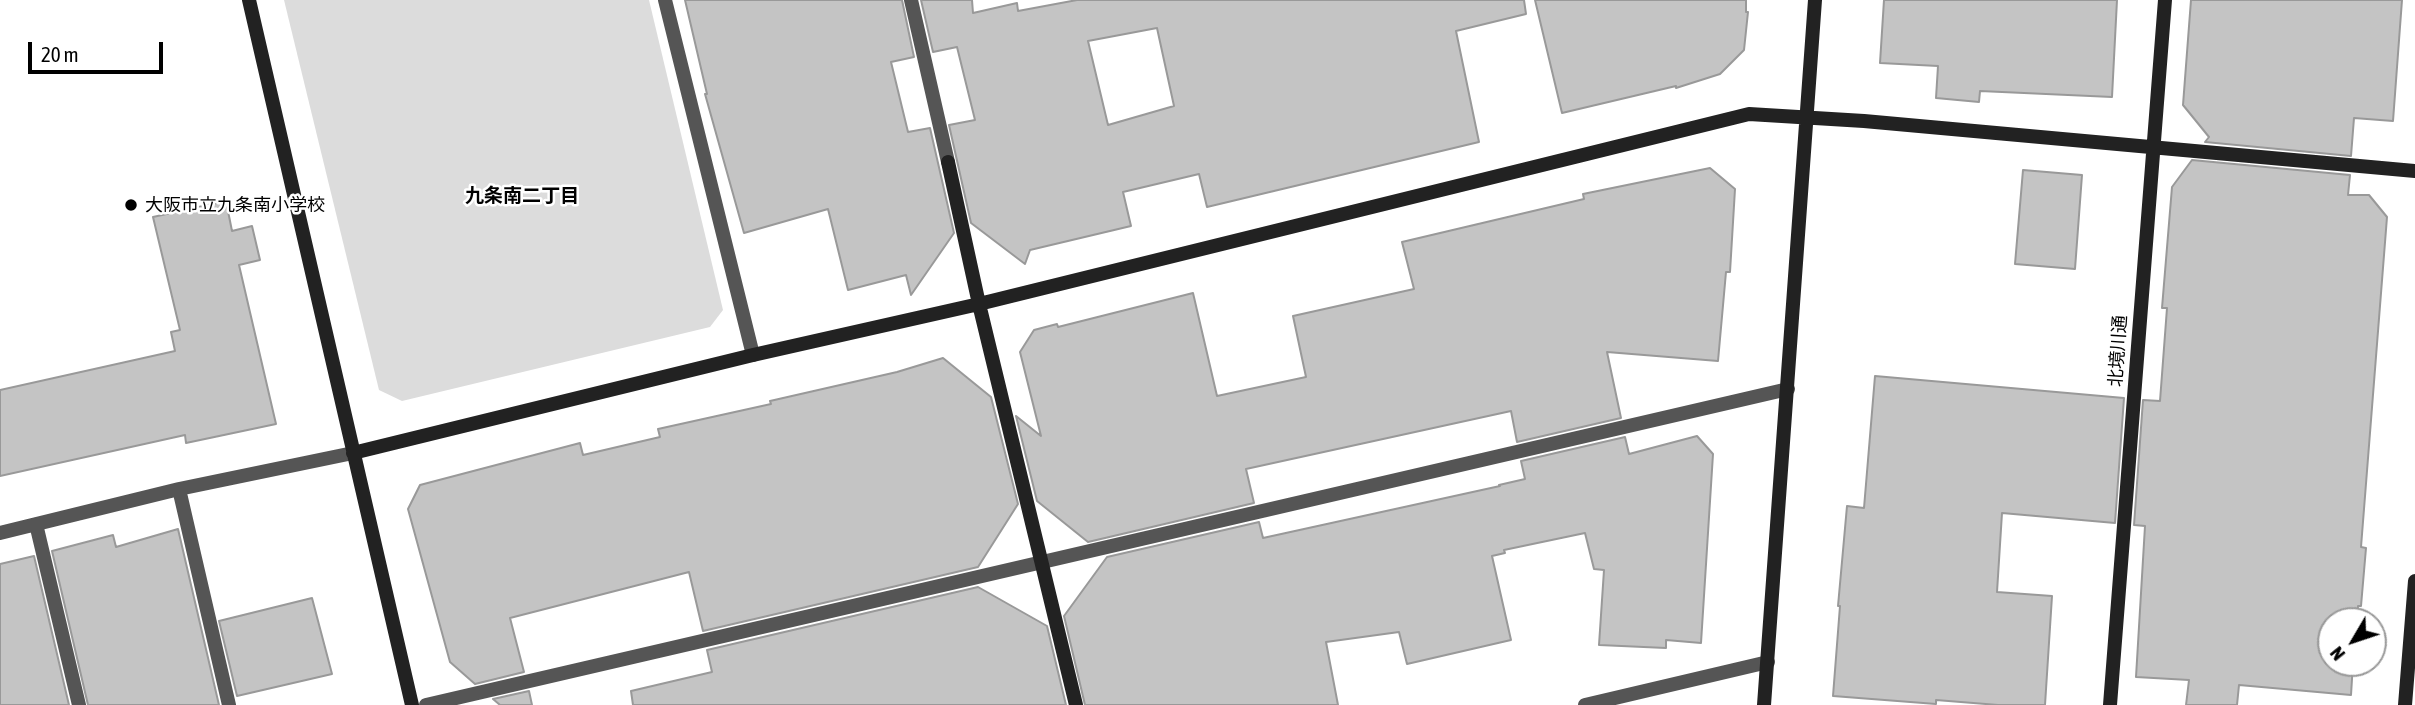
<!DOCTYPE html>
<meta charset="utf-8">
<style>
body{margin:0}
#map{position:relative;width:2415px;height:705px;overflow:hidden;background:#fff;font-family:"Asap Condensed",sans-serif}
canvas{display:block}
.north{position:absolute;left:2317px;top:607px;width:70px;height:70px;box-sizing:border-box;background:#fff;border:2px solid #999;border-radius:50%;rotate:231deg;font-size:19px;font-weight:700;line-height:28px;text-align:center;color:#000}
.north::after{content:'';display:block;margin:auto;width:24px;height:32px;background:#000;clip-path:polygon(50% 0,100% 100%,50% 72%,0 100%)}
.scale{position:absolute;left:28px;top:42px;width:135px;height:32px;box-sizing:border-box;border:4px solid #000;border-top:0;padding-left:9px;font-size:21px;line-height:24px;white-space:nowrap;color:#000;-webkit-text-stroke:5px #fff;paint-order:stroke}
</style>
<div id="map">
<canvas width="2415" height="705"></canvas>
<div class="north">N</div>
<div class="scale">20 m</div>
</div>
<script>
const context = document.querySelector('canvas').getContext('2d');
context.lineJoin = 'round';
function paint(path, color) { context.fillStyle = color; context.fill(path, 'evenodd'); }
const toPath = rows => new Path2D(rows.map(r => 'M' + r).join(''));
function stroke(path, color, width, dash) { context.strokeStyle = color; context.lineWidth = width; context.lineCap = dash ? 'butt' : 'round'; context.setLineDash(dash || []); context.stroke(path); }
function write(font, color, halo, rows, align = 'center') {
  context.font = font + ' "Asap Condensed","Noto Sans JP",sans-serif'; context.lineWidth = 5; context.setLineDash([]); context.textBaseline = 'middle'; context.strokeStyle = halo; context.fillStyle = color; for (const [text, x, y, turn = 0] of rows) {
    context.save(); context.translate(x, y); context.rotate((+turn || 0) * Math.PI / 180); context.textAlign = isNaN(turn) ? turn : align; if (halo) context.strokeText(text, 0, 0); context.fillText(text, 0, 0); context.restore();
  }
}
paint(toPath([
 [284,0,649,0,723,310,710,327,402,401,379,390]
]), '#dcdcdc');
const building = toPath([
 [685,0,902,0,914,57,891,62,908,132,930,128,954,233,911,295,906,275,848,290,828,209,744,233,705,94,707,94,685,0],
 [921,0,972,0,973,13,1017,3,1018,11,1077,0,1524,0,1526,14,1456,31,1479,142,1207,207,1199,174,1123,192,1131,226,1030,250,1025,264,971,223,949,125,975,120,957,47,933,52,921,0],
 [1157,28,1174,106,1108,125,1088,41,1157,28],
 [1535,0,1746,0,1746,12,1748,12,1744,50,1720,74,1676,88,1676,86,1562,113,1535,0],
 [1884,0,2117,0,2112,97,1980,91,1979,102,1936,98,1938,66,1880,63,1884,0],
 [2191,0,2402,0,2393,121,2354,118,2351,156,2205,142,2209,137,2183,105,2191,0],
 [2192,160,2350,175,2348,195,2369,195,2387,217,2361,547,2366,548,2361,606,2358,606,2357,621,2331,621,2331,663,2353,663,2351,695,2239,685,2237,705,2186,705,2189,680,2136,677,2145,526,2134,525,2143,400,2160,401,2167,308,2162,308,2172,187,2192,160],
 [1710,168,1735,189,1730,272,1726,272,1718,361,1607,352,1621,418,1517,442,1511,411,1246,469,1254,503,1088,542,1037,501,1016,416,1041,436,1020,352,1034,330,1057,324,1058,327,1193,293,1217,396,1306,377,1293,316,1414,289,1402,242,1584,199,1583,194,1710,168],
 [2023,170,2082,175,2075,269,2015,264,2023,170],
 [226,201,232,231,252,226,260,260,239,265,276,424,186,443,185,435,0,476,0,390,175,351,171,332,180,330,153,217,226,201],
 [943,358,991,397,1018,504,978,567,703,631,689,572,510,618,524,672,475,684,450,662,408,509,420,485,580,443,583,455,660,437,658,429,771,404,770,401,897,372,943,358],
 [1875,376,2124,398,2115,523,2002,513,1997,592,2052,596,2045,705,1998,705,1936,700,1936,704,1833,696,1840,606,1838,606,1847,506,1864,508,1875,376],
 [1697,436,1713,454,1701,643,1666,640,1666,648,1599,645,1604,570,1594,569,1585,533,1504,550,1505,553,1492,556,1511,640,1407,664,1399,632,1326,642,1338,705,1085,705,1064,616,1107,557,1259,522,1263,538,1500,486,1499,485,1525,479,1521,461,1625,437,1629,454,1697,436],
 [178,529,219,705,88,705,52,551,113,535,116,547,178,529],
 [34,556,69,705,0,705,0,564,34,556],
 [978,587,1047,626,1066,705,633,705,631,691,712,672,707,650,978,587],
 [312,598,332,674,237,696,219,621,312,598],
 [529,691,532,705,500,705,493,699,529,691]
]);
paint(building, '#c4c4c4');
stroke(building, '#999', 2);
stroke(toPath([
 [665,0,753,355],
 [911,0,948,162],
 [179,489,229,705],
 [36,524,79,705],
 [0,533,179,489,353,453],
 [426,705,1788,389],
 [1585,705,1768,662]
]), '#555', 14);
stroke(toPath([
 [249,0,412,705],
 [948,162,979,304,1076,705],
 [353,453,753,355,979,304,1749,114,1864,121,2415,171],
 [1764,705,1815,0],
 [2110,705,2165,0],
 [2405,705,2415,581]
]), '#222', 14);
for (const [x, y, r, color] of [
 [131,205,7,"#000"]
]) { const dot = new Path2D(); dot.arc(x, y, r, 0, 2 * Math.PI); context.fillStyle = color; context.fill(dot); stroke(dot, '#fff', 2.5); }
write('18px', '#000', '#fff', [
 ["大阪市立九条南小学校",145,205]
], 'left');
write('18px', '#000', '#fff', [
 ["北境川通",2118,351,-86]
]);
write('bold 19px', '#000', '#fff', [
 ["九条南二丁目",522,196]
]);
</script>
